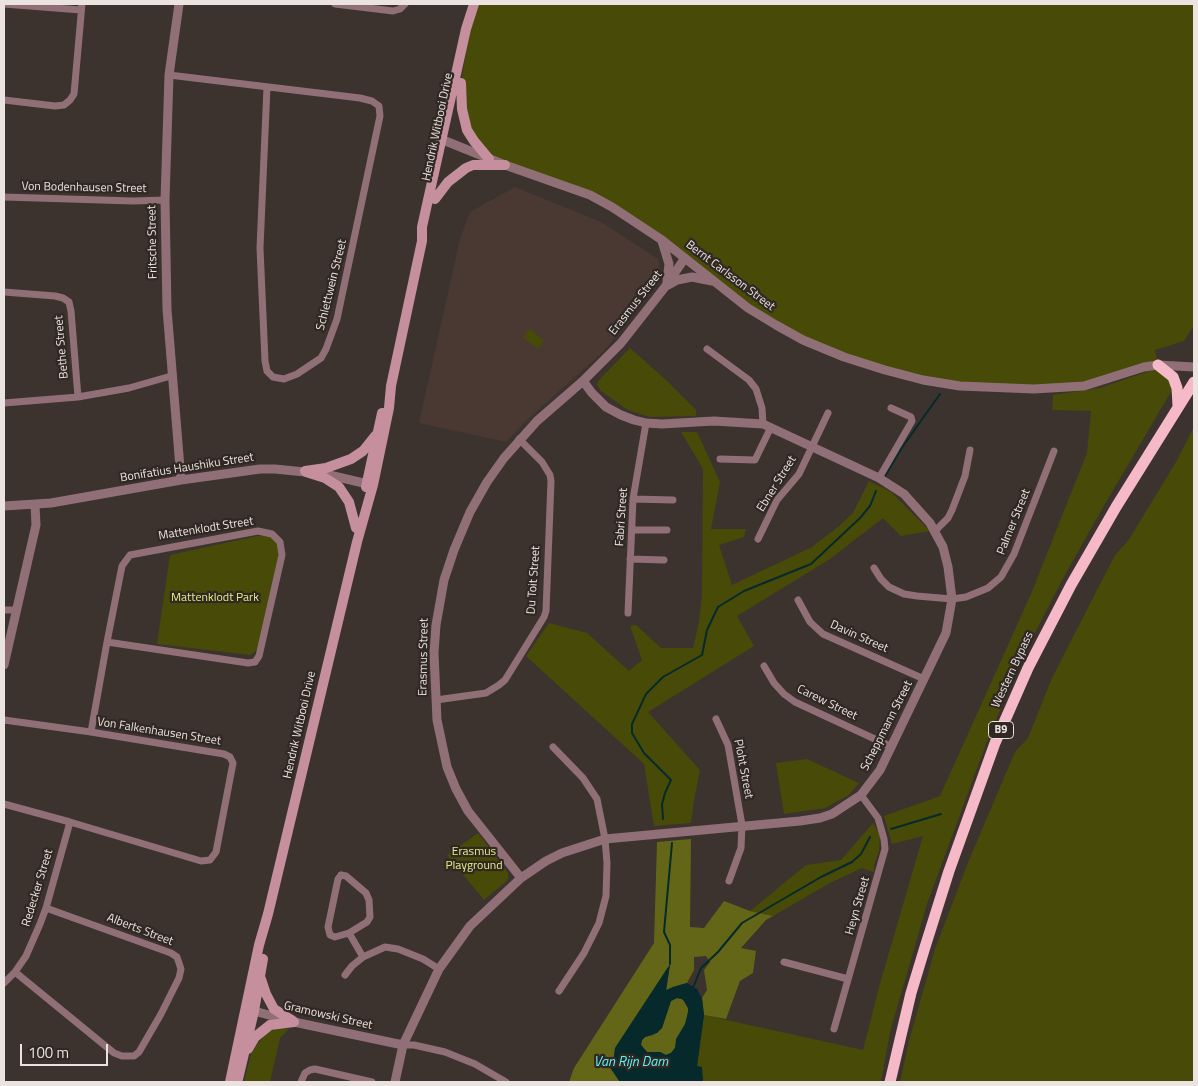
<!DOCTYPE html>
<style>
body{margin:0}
#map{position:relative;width:1198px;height:1086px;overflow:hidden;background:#3c322e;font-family:"Titillium Web",sans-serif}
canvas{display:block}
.frame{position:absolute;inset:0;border:5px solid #eae3e0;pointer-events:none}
.scale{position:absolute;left:20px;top:1044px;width:88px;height:22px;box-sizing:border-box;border:2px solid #eae3e0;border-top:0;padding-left:6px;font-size:15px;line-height:18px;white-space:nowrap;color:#eae3e0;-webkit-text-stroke:4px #312824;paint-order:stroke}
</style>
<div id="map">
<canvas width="1198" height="1086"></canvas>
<div class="frame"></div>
<div class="scale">100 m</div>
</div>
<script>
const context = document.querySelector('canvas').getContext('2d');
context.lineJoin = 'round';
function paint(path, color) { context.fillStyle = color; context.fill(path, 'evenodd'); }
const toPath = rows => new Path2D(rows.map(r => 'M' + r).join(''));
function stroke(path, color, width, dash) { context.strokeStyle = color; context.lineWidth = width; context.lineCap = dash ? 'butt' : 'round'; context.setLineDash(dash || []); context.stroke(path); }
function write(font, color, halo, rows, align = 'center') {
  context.font = font + ' "Titillium Web",sans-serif'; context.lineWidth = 4.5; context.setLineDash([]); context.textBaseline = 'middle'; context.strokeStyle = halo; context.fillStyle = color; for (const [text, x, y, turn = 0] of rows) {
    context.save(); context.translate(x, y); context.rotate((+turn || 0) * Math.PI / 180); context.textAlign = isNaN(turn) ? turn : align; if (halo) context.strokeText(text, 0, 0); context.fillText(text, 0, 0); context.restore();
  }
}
paint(toPath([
 [515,187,601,222,658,259,661,277,605,350,528,419,506,442,419,423,460,239,470,212]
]), '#4a3933');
paint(toPath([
 [474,4,1194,4,1194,325,1184,341,1155,350,1158,365,1084,386,960,386,885,370,776,325,612,207,505,165,474,141,461,83],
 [530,329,544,341,538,349,523,337],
 [630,348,665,379,696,410,696,416,650,417,628,410,601,391,597,385,599,380],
 [1155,369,1170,382,1172,390,1102,509,1061,582,1021,660,986,744,927,904,890,1032,881,1082,702,1082,703,1080,697,1066,704,1015,863,1050,879,987,923,836,892,844,884,816,940,796,1031,594,1087,453,1091,411,1052,410,1053,395,1100,388],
 [1194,427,1194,1082,900,1082,909,1041,935,949,969,860,1015,752,1028,738,1052,678,1115,555,1128,541,1176,462],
 [681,432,697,432,720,482,711,529,746,529,744,537,719,545,732,585,812,547,839,526,853,513,869,481,891,492,930,531,901,536,883,518,830,559,737,616,754,646,648,712,700,770,694,800,691,823,654,826,644,764,526,656,549,623,587,633,629,671,642,660,630,626,636,625,661,648,693,648,699,622,702,595,703,469],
 [272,534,279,548,279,553,258,649,251,655,157,644,170,555,257,536],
 [807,759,859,783,849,795,825,808,784,814,776,763],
 [873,823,880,835,879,851,874,865,874,872,862,868,830,883,773,916,750,911,806,865,841,860],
 [478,833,508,873,508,880,484,900,447,855],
 [277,1028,289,1029,280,1038,270,1082,244,1082,251,1054,258,1043,267,1033]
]), '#484b07');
paint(toPath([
 [691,839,690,927,704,928,724,901,750,911,773,916,766,920,741,948,756,951,753,973,740,981,726,1019,704,1015,702,998,707,990,704,970,710,962,706,956,694,957,694,970,687,983,673,987,666,991,670,965,615,1048,614,1057,607,1063,620,1082,569,1082,574,1068,654,943,657,842],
 [677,998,682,999,684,1001,688,1008,688,1012,687,1021,675,1048,671,1053,666,1055,660,1052,647,1052,641,1045,642,1040,645,1037,653,1035,662,1028,671,1001]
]), '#636617');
paint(toPath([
 [670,964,666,990,673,987,687,983,697,989,702,998,704,1015,697,1066,702,1067,703,1080,702,1082,620,1082,607,1063,614,1057,615,1048],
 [677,998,682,999,684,1001,688,1008,688,1012,685,1024,676,1039,675,1048,671,1053,666,1055,660,1052,647,1052,641,1045,642,1040,645,1037,657,1033,662,1028,671,1001]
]), '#062a2b');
stroke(toPath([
 [885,476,901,449,940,394],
 [663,819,662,804,665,793,671,780,644,753,632,733,632,724,646,694,663,677,702,655,707,630,718,607,744,591,811,564,860,518,870,506,876,491],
 [891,829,941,814],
 [670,964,670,945,664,932,672,843],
 [693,988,701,968,718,952,742,923,821,877,852,862,861,854,870,837]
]), '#062a2b', 2);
stroke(toPath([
 [4,4,81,10],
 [335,4,393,11,400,9,405,4],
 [169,75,360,98,372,101,379,106,380,116,337,319,326,349,321,358,297,374,284,379,273,377,267,371,265,361,260,248,267,87],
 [4,100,55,106,64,105,70,100,74,94,82,4],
 [4,197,133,201,165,200],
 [4,292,55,296,63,298,69,302,71,311,78,397],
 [707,349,749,380,756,389,762,408,763,424],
 [4,403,78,397,129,388,171,376],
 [720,459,755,460,771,427],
 [879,478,912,421,911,417,891,408],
 [633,499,673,500],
 [632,530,667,530],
 [935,531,948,518,952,510,965,476,970,450],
 [758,539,777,500,799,474,828,413],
 [630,559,664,560],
 [874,568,881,579,889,587,904,594,917,596,952,599,966,597,988,588,1001,577,1014,554,1054,451],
 [798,600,810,622,823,634,924,679],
 [4,610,17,610],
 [628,613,633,499,646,423],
 [764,666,774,683,784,694,795,702,892,747],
 [436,700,486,693,499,685,505,680,544,617,546,611,551,481,550,475,542,462,519,439],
 [716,719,728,745,742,825,741,848,729,881],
 [4,720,91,732,224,754,230,757,233,763,216,852,210,860,201,861,70,822,4,804],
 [91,732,107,642,122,566,130,555,258,531,272,534,280,542,282,555,259,656,255,662,248,663,107,642],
 [553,747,583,778,597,799,605,839,607,863,606,896,599,923,584,953,559,991],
 [341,875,346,876,366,893,369,900,370,917,367,922,349,933,335,937,330,935,328,927,338,879,341,875],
 [349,933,363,957],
 [784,962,848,979],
 [15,972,114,1053,122,1056,134,1056,139,1052,161,1014,179,978,181,969,177,957,171,953,46,908],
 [345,975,352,966,363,957,385,947,398,949,423,959,439,969],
 [4,983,15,972,26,956,40,924,46,908,70,822],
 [834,1029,885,849,884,839,878,818,861,795],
 [403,1045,414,1045,445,1052,475,1064,506,1082],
 [301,1082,305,1073,310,1070,315,1069,372,1082]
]), '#916f77', 7);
stroke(toPath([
 [179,4,169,75,165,200,167,309,181,480],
 [443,140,505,165,590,195,612,207,662,240,748,308,776,325,803,340,844,357,885,370,923,380,960,386,1034,389,1084,386,1144,367,1158,365,1194,367],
 [662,241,669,264,667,282],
 [668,285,677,280,692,277,712,281],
 [4,506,51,503,181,480,260,469,275,469,325,474,372,485],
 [4,665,36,525,35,505],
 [521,878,468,811,456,789,447,767,437,720,434,653,436,625,444,580,454,550,470,512,487,482,504,458,537,421,583,381,621,343,665,287,685,258],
 [247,1009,294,1022,403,1045],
 [395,1082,403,1045,439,969,470,926,521,878,546,861,562,853,605,839,800,821,820,818,832,814,861,795,880,770,946,633,952,599,948,567,943,547,930,523,904,494,879,478,763,424,714,421,662,424,646,423,634,420,621,415,606,407,592,393,583,381]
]), '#916f77', 9);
stroke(toPath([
 [461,83,462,109,467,130,474,141,489,159],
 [435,199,448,182,466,168,473,165,505,165],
 [305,471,326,468,351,459,363,451,375,436],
 [306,472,325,478,339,487,349,502,356,528],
 [366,487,382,413],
 [261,979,266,994,274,1009,293,1021],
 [248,1049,255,1037,270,1025,294,1022],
 [238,1079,254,1011,263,959],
 [230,1082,259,945,268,914,357,542,373,485,389,408,391,386,422,241,422,227,466,29,474,4]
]), '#c58f9d', 10);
stroke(toPath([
 [1158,365,1173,377,1177,388,1178,406],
 [890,1082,911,993,925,947,949,871,995,743,1028,668,1071,585,1116,507,1194,382]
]), '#f5b9c8', 11);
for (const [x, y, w] of [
 [1001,730,25]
]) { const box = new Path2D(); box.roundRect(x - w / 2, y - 8.5, w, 17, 4); context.fillStyle = '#312824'; context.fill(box); stroke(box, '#eae3e0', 1); }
write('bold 11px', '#eae3e0', null, [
 ["B9",1001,730]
]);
write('12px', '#eae3e0', '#312824', [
 ["Hendrik Witbooi Drive",438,127,-78],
 ["Von Bodenhausen Street",84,188,1],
 ["Fritsche Street",153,242,-91],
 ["Bernt Carlsson Street",730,276,37],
 ["Schlettwein Street",332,285,-76],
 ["Erasmus Street",636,303,-52],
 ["Bethe Street",62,347,-95],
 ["Bonifatius Haushiku Street",187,468,-9],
 ["Ebner Street",777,484,-58],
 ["Fabri Street",622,517,-86],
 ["Palmer Street",1014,522,-68],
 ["Mattenklodt Street",206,529,-9],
 ["Du Toit Street",534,580,-86],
 ["Davin Street",859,637,24],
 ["Erasmus Street",424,657,-89],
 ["Western Bypass",1013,670,-65],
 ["Carew Street",827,703,26],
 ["Hendrik Witbooi Drive",300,725,-77],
 ["Scheppmann Street",887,726,-63],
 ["Von Falkenhausen Street",159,732,9],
 ["Ploht Street",743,769,79],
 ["Redecker Street",38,888,-73],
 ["Heyn Street",858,906,-74],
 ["Alberts Street",140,930,21],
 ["Gramowski Street",328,1016,13]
]);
write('12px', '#e5ec83', '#312824', [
 ["Mattenklodt Park",215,598],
 ["Erasmus",474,852],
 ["Playground",474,866]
]);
write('italic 14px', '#5af6fb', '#312824', [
 ["Van Rijn Dam",631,1063]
]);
</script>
